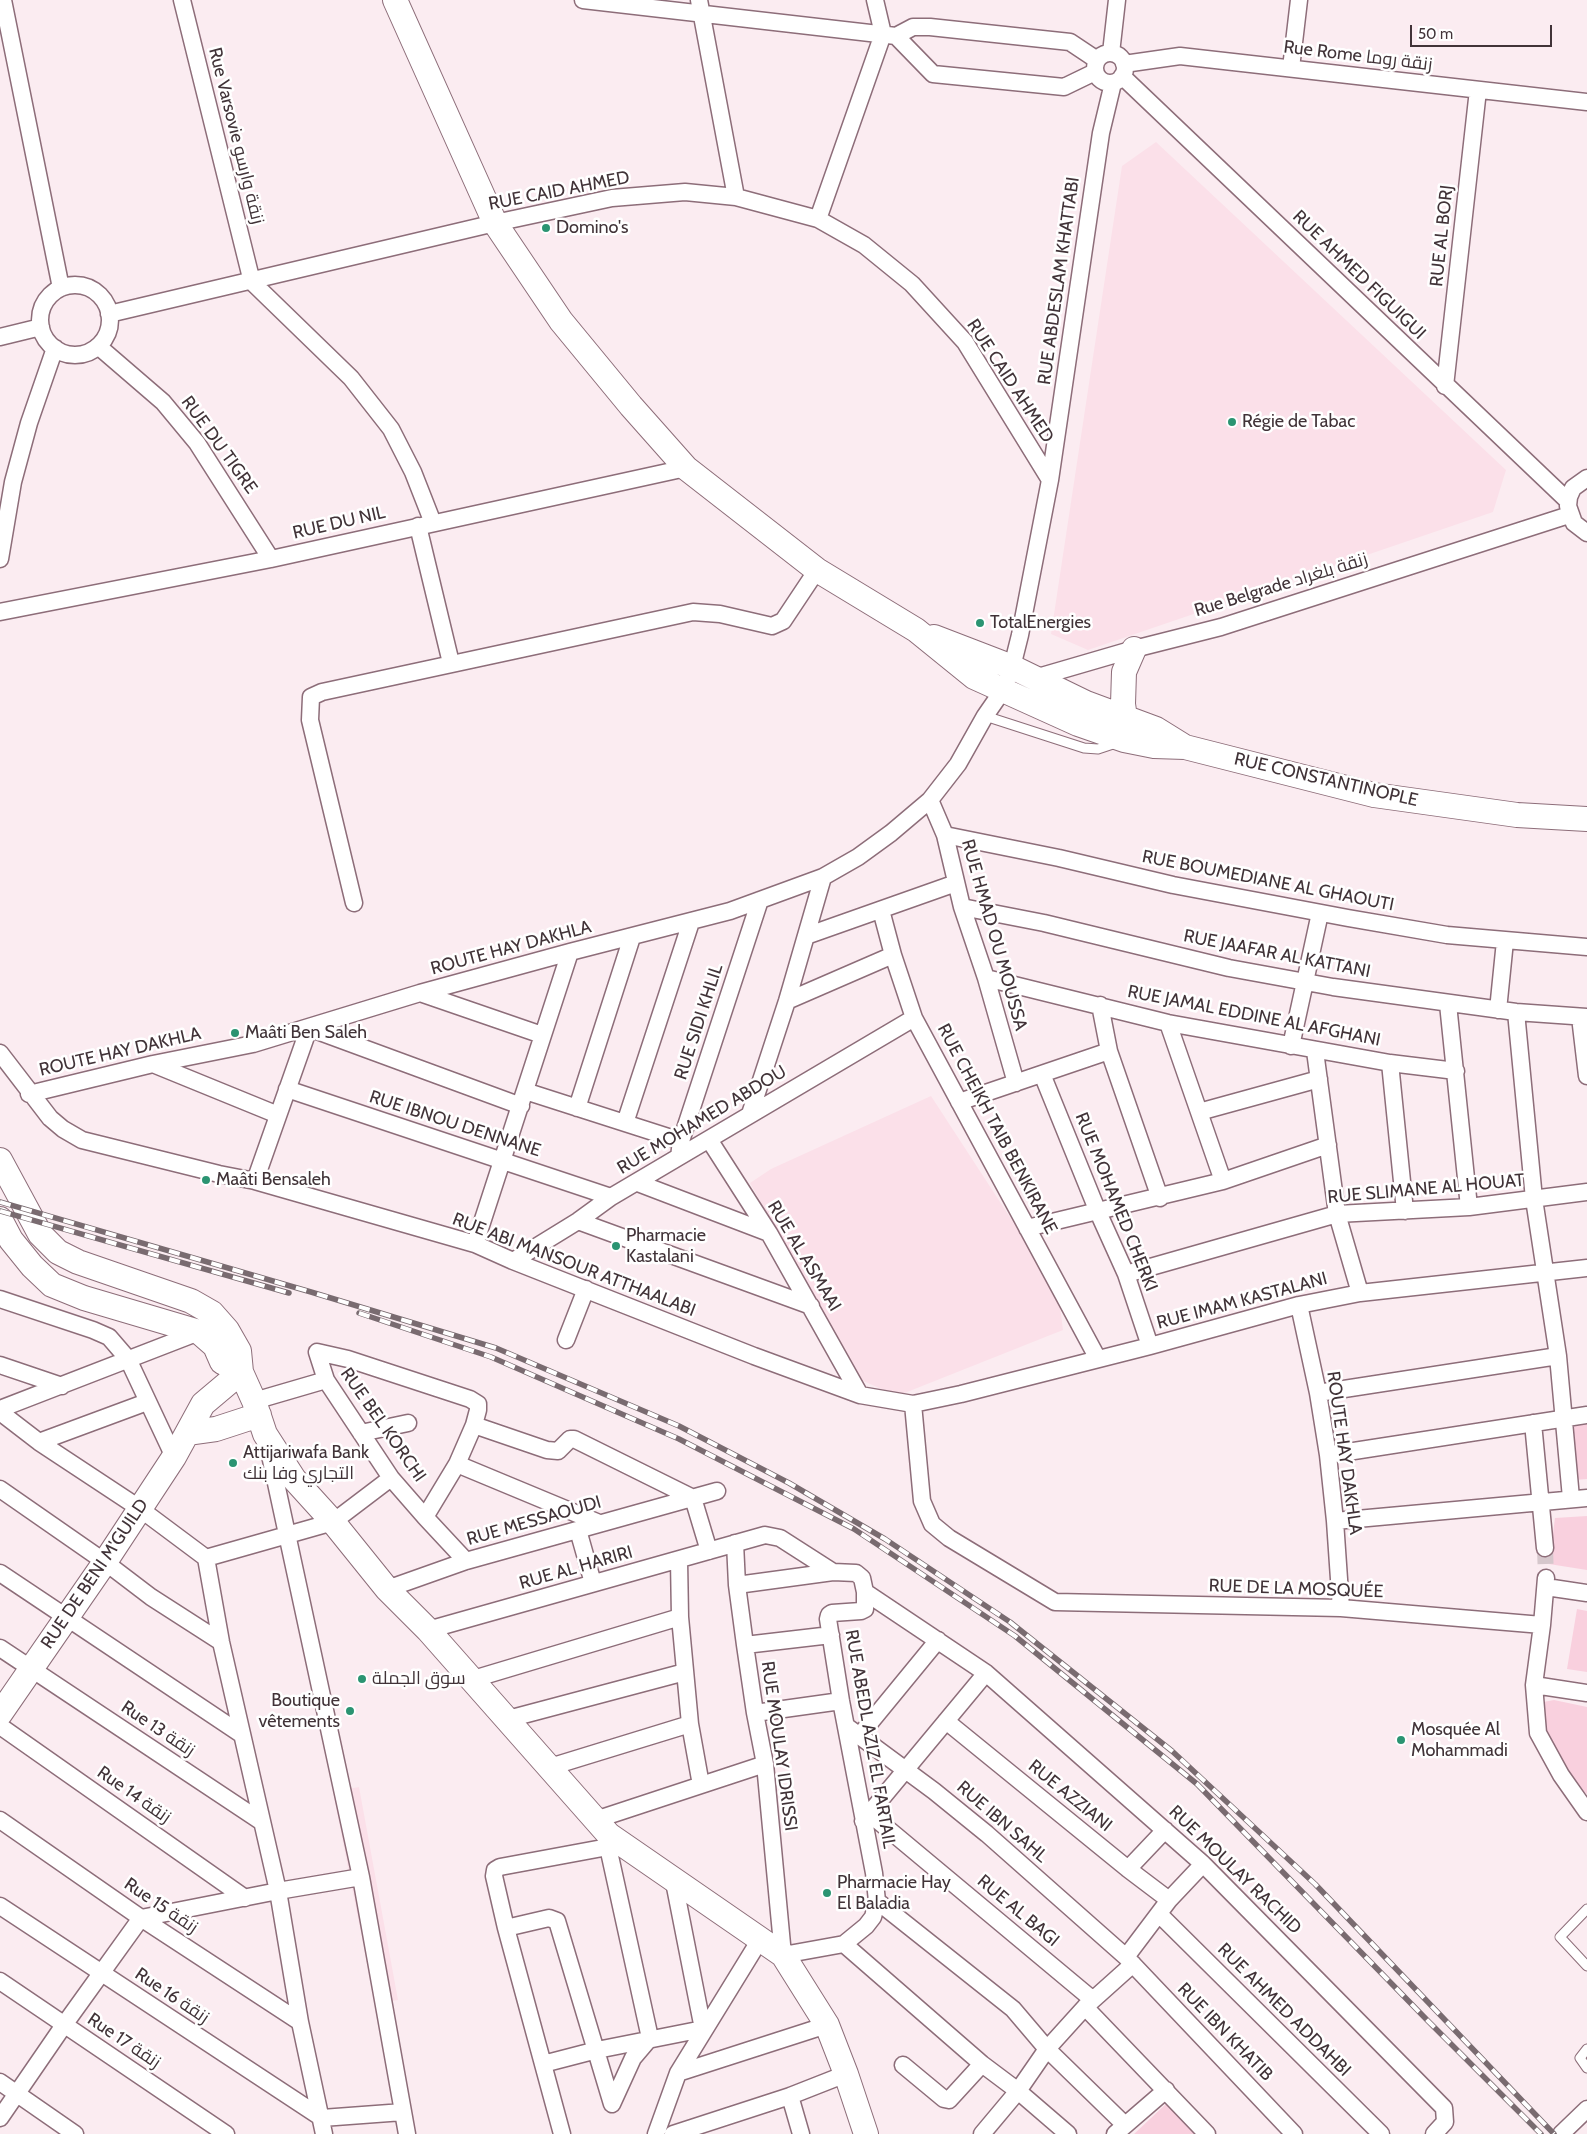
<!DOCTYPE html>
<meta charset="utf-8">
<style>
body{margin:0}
#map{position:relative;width:1587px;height:2134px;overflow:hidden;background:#fbecf1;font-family:Cabin,sans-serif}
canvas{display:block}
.scale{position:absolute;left:1410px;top:25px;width:142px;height:22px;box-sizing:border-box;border:2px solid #413338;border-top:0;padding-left:6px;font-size:15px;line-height:18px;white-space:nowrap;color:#413338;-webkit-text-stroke:4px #fff;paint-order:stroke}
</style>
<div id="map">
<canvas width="1587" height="2134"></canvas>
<div class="scale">50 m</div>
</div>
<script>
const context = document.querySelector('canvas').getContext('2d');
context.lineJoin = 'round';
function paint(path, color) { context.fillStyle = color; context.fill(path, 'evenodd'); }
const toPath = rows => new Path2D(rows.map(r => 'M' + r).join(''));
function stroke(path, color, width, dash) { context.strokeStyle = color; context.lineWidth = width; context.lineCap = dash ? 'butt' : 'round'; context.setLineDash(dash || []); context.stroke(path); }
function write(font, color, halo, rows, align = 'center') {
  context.font = font + ' Cabin,Cairo,sans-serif'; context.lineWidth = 5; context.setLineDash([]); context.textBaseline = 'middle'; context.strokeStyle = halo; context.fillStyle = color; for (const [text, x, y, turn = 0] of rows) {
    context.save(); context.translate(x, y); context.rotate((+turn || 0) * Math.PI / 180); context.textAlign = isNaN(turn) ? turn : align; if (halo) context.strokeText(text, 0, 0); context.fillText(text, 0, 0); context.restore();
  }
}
paint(toPath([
 [1156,142,1506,470,1493,512,1088,650,1051,634,1122,166],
 [931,1096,1058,1291,1063,1330,897,1396,859,1379,750,1183,771,1169],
 [359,1787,398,2000,375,2004,333,1792]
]), '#fbe0e9');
paint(toPath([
 [1587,1419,1587,1479,1574,1480,1567,1421],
 [1587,1516,1587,1570,1549,1564,1555,1518],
 [1577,1609,1587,1611,1587,1672,1567,1669],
 [1554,1700,1587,1707,1587,1794,1569,1781,1548,1752,1538,1703],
 [1167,2103,1196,2134,1134,2134]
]), '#f9d0de');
stroke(toPath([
 [1545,1548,1546,1578]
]), '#d6c7cc', 16, [16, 8]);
const lane = toPath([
 [985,716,1084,748,1098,749,1119,742],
 [1587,1909,1560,1937,1587,1966],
 [1587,2049,1580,2058,1587,2068]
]);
const street = toPath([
 [3,0,61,288],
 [182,0,252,282,351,378,391,429,413,472,433,523],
 [583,0,896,36,913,27,930,27,1070,42,1097,60],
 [699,0,736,197],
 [896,36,933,74,1064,87,1095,72],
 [1111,53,1117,0],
 '1095 68a15 15 0 1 1 30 0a15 15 0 1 1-30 0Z',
 [1124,64,1180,56,1587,102],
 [1291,68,1299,0],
 [1122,76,1568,501],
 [818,219,883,34,875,0],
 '40 320a35 35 0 1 1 70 0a35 35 0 1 1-70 0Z',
 [109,314,495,223,612,198,685,192,736,197,818,219,864,245,912,284,965,342,1050,480],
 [0,337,41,327],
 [98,346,163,402,197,443,271,559],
 [1445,386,1478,90],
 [1587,478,1573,488,1569,497,1568,506,1574,523,1587,533],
 [418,526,451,663],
 [0,559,13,482,29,423,55,348],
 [0,612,271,559,686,468],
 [1031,679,1134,649,1221,627,1569,515],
 [930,800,945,835,962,907,986,978,1016,1083],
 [945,835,1059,858,1173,885,1348,918,1447,935,1587,947],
 [354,903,310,720,311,697,322,692,693,612,720,614,772,626,783,621,817,570],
 [962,907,1044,923,1229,968,1333,987,1516,1012,1587,1017],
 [881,910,893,955,914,1018,1098,1359],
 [806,936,956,883],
 [986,978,1168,1023,1390,1063,1456,1071],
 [420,993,542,1035],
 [787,1001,893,955],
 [1448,1004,1469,1207],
 [1100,1005,1109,1051,1160,1198],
 [1498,1010,1505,941],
 [1516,1012,1534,1199,1558,1356,1571,1498],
 [1580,1017,1587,1076],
 [1168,1023,1223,1181],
 [309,1028,521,1106],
 [1291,1046,1320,913],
 [1315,1051,1337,1214,1360,1293],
 [0,1053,50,1118,63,1129,82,1140,219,1174,255,1181,475,1244,513,1261,754,1356,860,1395,913,1404,961,1394,1150,1346,1299,1305,1360,1293,1587,1268],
 [1390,1063,1405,1211],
 [153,1064,278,1115],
 [1042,1074,1098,1212,1126,1274,1150,1346],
 [287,1089,611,1197],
 [525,1091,681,1141],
 [29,1094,153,1064,253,1044,420,993,570,952,730,911,823,877,858,857,891,833,930,800,958,764,985,716,1003,690,1012,667,1020,635,1050,480,1101,133,1113,83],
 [959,1102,1109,1051],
 [577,1108,632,937],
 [1199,1112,1319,1079],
 [750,1114,787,1001,823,877],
 [625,1123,691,922],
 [710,1141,769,1233,860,1395],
 [679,1157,681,1141,760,900],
 [255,1181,309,1028],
 [638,1183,769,1233],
 [578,1221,811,1306],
 [1027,1228,1223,1181,1328,1145],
 [475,1244,570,952],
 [513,1261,578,1221,611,1197,914,1018],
 [1126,1274,1337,1214,1469,1207,1587,1192],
 [0,1299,93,1330,109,1337,128,1359,174,1457],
 [1299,1305,1318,1393,1328,1455,1335,1521,1341,1608],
 [566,1340,586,1289],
 [0,1365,62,1386],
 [1318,1393,1558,1356],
 [254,1401,326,1380],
 [913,1404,922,1501,932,1524,949,1538,1055,1602,1341,1608,1542,1625],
 [0,1409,199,1332],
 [0,1412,39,1442,139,1508,206,1558],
 [1533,1423,1545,1548],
 [474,1425,547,1450,558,1451,570,1439,574,1439,693,1498,709,1551],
 [361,1433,408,1423],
 [39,1442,147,1402],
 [268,1446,361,1877,407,2134],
 [1328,1455,1587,1415],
 [457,1464,599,1523],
 [0,1489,105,1562,151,1597,221,1642],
 [425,1517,457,1464,474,1425,478,1410,478,1404,470,1399,348,1359,317,1352,326,1380,391,1478,425,1517,466,1561],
 [1335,1521,1587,1498],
 [578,1530,593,1583],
 [735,1543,737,1585,745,1645,755,1713,765,1764,783,1955,844,1944,866,1926,873,1917,877,1901,874,1873,841,1701,828,1619,829,1615,832,1613,861,1611,865,1609,865,1592,862,1578,856,1573,833,1572,737,1585],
 [206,1558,221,1642,278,1891,300,2022,324,2134],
 [206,1558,333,1522,391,1478],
 [679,1560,680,1617,690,1724,701,1785],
 [0,1573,241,1734],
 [1546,1578,1542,1625,1534,1685,1538,1733,1561,1775,1587,1812],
 [1546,1587,1587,1593],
 [387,1589,466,1561,717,1491],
 [865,1592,986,1673,1203,1864,1444,2108,1445,2122,1434,2134],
 [428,1630,765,1535,780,1538,833,1572],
 [745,1645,831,1635],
 [0,1648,262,1822],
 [470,1680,680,1617],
 [1534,1685,1587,1693],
 [755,1713,841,1701],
 [508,1719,685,1672],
 [946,1721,1128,1869,1169,1900],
 [0,1726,245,1898],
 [846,1726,934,1791,987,1834,1126,1957,1294,2134],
 [860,1735,938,1640],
 [550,1767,690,1724],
 [870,1814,1093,2000],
 [0,1820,141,1918,300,2022],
 [595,1820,765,1764],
 [863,1821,986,1673],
 [609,1837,608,1847,650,2038,633,2058,612,2104],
 [1128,1869,1165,1830],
 [877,1901,1013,2009,1047,2049,1125,2125],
 [0,1906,322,2118],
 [1159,1914,1381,2134],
 [506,1928,549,1918,557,1921,612,2104],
 [844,1944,982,2064,1018,2091,1068,2134],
 [1126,1957,1169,1900,1203,1864],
 [0,1981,226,2134],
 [1085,2007,1207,2134],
 [543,2064,597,2050,703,2029,673,1877],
 [903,2065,944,2099,949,2100,982,2064],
 [678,2073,827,2025],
 [0,2082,75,2134],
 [790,2096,801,2134],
 [0,2118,64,2025,141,1918,278,1891,361,1877],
 [322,2118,403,2112],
 [562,2134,506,1928,494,1876,495,1870,500,1867,608,1847],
 [656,2134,678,2073,761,1938],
 [673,2134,790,2096,846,2074],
 [982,2134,1018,2091,1047,2049,1085,2007,1133,1964],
 [1115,2134,1166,2090],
 [1561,2134,1587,2109]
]);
const secondary = toPath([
 [395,0,495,223,561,321,631,406,686,468,817,570,916,630,974,677,1078,724,1124,740,1154,746,1185,747,1374,795,1517,815,1587,819],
 [934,637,1012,667,1086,703,1156,729,1185,747],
 [1125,718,1123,704,1124,672,1134,649],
 [0,1160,40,1234,58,1252,78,1262,191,1301,212,1313,227,1330,239,1351,241,1372,254,1401,265,1434,294,1479,333,1522,387,1589,428,1630,609,1835,783,1955,827,2025,846,2074,866,2134],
 [0,1219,11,1240,32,1266,52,1285,84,1298,199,1332,215,1346,222,1362,241,1372],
 [187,1433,216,1429,259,1415],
 [0,1714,105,1562,174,1457,203,1404,241,1372]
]);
stroke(lane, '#8d6d79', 11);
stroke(street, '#8d6d79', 19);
stroke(secondary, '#8d6d79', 26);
stroke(lane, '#fff', 9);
stroke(street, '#fff', 16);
stroke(secondary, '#fff', 24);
const rail = toPath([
 [0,1202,311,1292,496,1348,679,1426,789,1483,885,1539,1010,1622,1172,1751,1315,1884,1554,2134],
 [0,1211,289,1293],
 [359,1313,491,1357,679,1439,854,1529,1015,1636,1197,1784,1428,2021,1541,2134]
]);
stroke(rail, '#796b70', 5.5);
stroke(rail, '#fff', 4, [11]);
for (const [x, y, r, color] of [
 [546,228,5,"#2b9472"],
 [1232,422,5,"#2b9472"],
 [980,623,5,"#2b9472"],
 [235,1033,5,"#2b9472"],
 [206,1180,5,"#2b9472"],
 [616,1246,5,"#2b9472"],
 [233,1463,5,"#2b9472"],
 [362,1679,5,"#2b9472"],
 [350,1711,5,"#2b9472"],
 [1401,1740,5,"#2b9472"],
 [827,1893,5,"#2b9472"]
]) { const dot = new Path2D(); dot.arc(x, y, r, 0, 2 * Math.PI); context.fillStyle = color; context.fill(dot); stroke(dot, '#fff', 2); }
write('18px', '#413338', '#fff', [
 ["Rue Rome زنقة روما",1358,56,7],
 ["Rue Varsovie زنقة وارسو",236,136,76],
 ["RUE CAID AHMED",559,191,-11],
 ["RUE AL BORJ",1442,236,-84],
 ["RUE AHMED FIGUIGUI",1359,275,44],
 ["RUE ABDESLAM KHATTABI",1059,281,-82],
 ["RUE CAID AHMED",1010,381,57],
 ["RUE DU TIGRE",219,445,54],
 ["RUE DU NIL",339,523,-13],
 ["Rue Belgrade زنقة بلغراد",1281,585,-17],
 ["RUE CONSTANTINOPLE",1326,780,13],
 ["RUE BOUMEDIANE AL GHAOUTI",1268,881,11],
 ["RUE HMAD OU MOUSSA",994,935,74],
 ["ROUTE HAY DAKHLA",511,948,-15],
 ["RUE JAAFAR AL KATTANI",1277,954,11],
 ["RUE JAMAL EDDINE AL AFGHANI",1254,1016,11],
 ["RUE SIDI KHLIL",699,1022,-72],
 ["ROUTE HAY DAKHLA",120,1052,-13],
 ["RUE MOHAMED ABDOU",702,1120,-31],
 ["RUE IBNOU DENNANE",455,1124,18],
 ["RUE CHEIKH TAIB BENKIRANE",997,1129,62],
 ["RUE SLIMANE AL HOUAT",1426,1189,-5],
 ["RUE MOHAMED CHERKI",1116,1202,68],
 ["RUE AL ASMAAI",804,1256,59],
 ["RUE ABI MANSOUR ATTHAALABI",574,1265,21],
 ["RUE IMAM KASTALANI",1242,1301,-15],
 ["RUE BEL KORCHI",383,1425,55],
 ["ROUTE HAY DAKHLA",1344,1453,82],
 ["RUE MESSAOUDI",534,1521,-16],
 ["RUE AL HARIRI",576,1568,-16],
 ["RUE DE BENI M'GUILD",95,1574,-56],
 ["RUE DE LA MOSQUÉE",1296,1589,2],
 ["Rue 13 زنقة",158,1729,34],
 ["RUE ABEDL AZIZ EL FARTAIL",870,1739,80],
 ["RUE MOULAY IDRISSI",779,1746,82],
 ["Rue 14 زنقة",134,1795,35],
 ["RUE AZZIANI",1070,1796,39],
 ["RUE IBN SAHL",1002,1822,41],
 ["RUE MOULAY RACHID",1235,1870,44],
 ["Rue 15 زنقة",161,1906,34],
 ["RUE AL BAGI",1018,1911,40],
 ["Rue 16 زنقة",172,1996,34],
 ["RUE AHMED ADDAHBI",1284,2010,45],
 ["RUE IBN KHATIB",1225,2032,46],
 ["Rue 17 زنقة",124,2041,34]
]);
write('18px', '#413338', '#fff', [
 ["Domino's",556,228],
 ["Régie de Tabac",1242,422],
 ["TotalEnergies",990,623],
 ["Maâti Ben Saleh",245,1033],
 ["Maâti Bensaleh",216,1180],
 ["Pharmacie",626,1236],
 ["Kastalani",626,1257],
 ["Attijariwafa Bank",243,1453],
 ["التجاري وفا بنك",243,1474],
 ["سوق الجملة",372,1679],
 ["Boutique",340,1701,"right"],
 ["vêtements",340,1722,"right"],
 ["Mosquée Al",1411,1730],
 ["Mohammadi",1411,1751],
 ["Pharmacie Hay",837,1883],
 ["El Baladia",837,1904]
], 'left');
</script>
